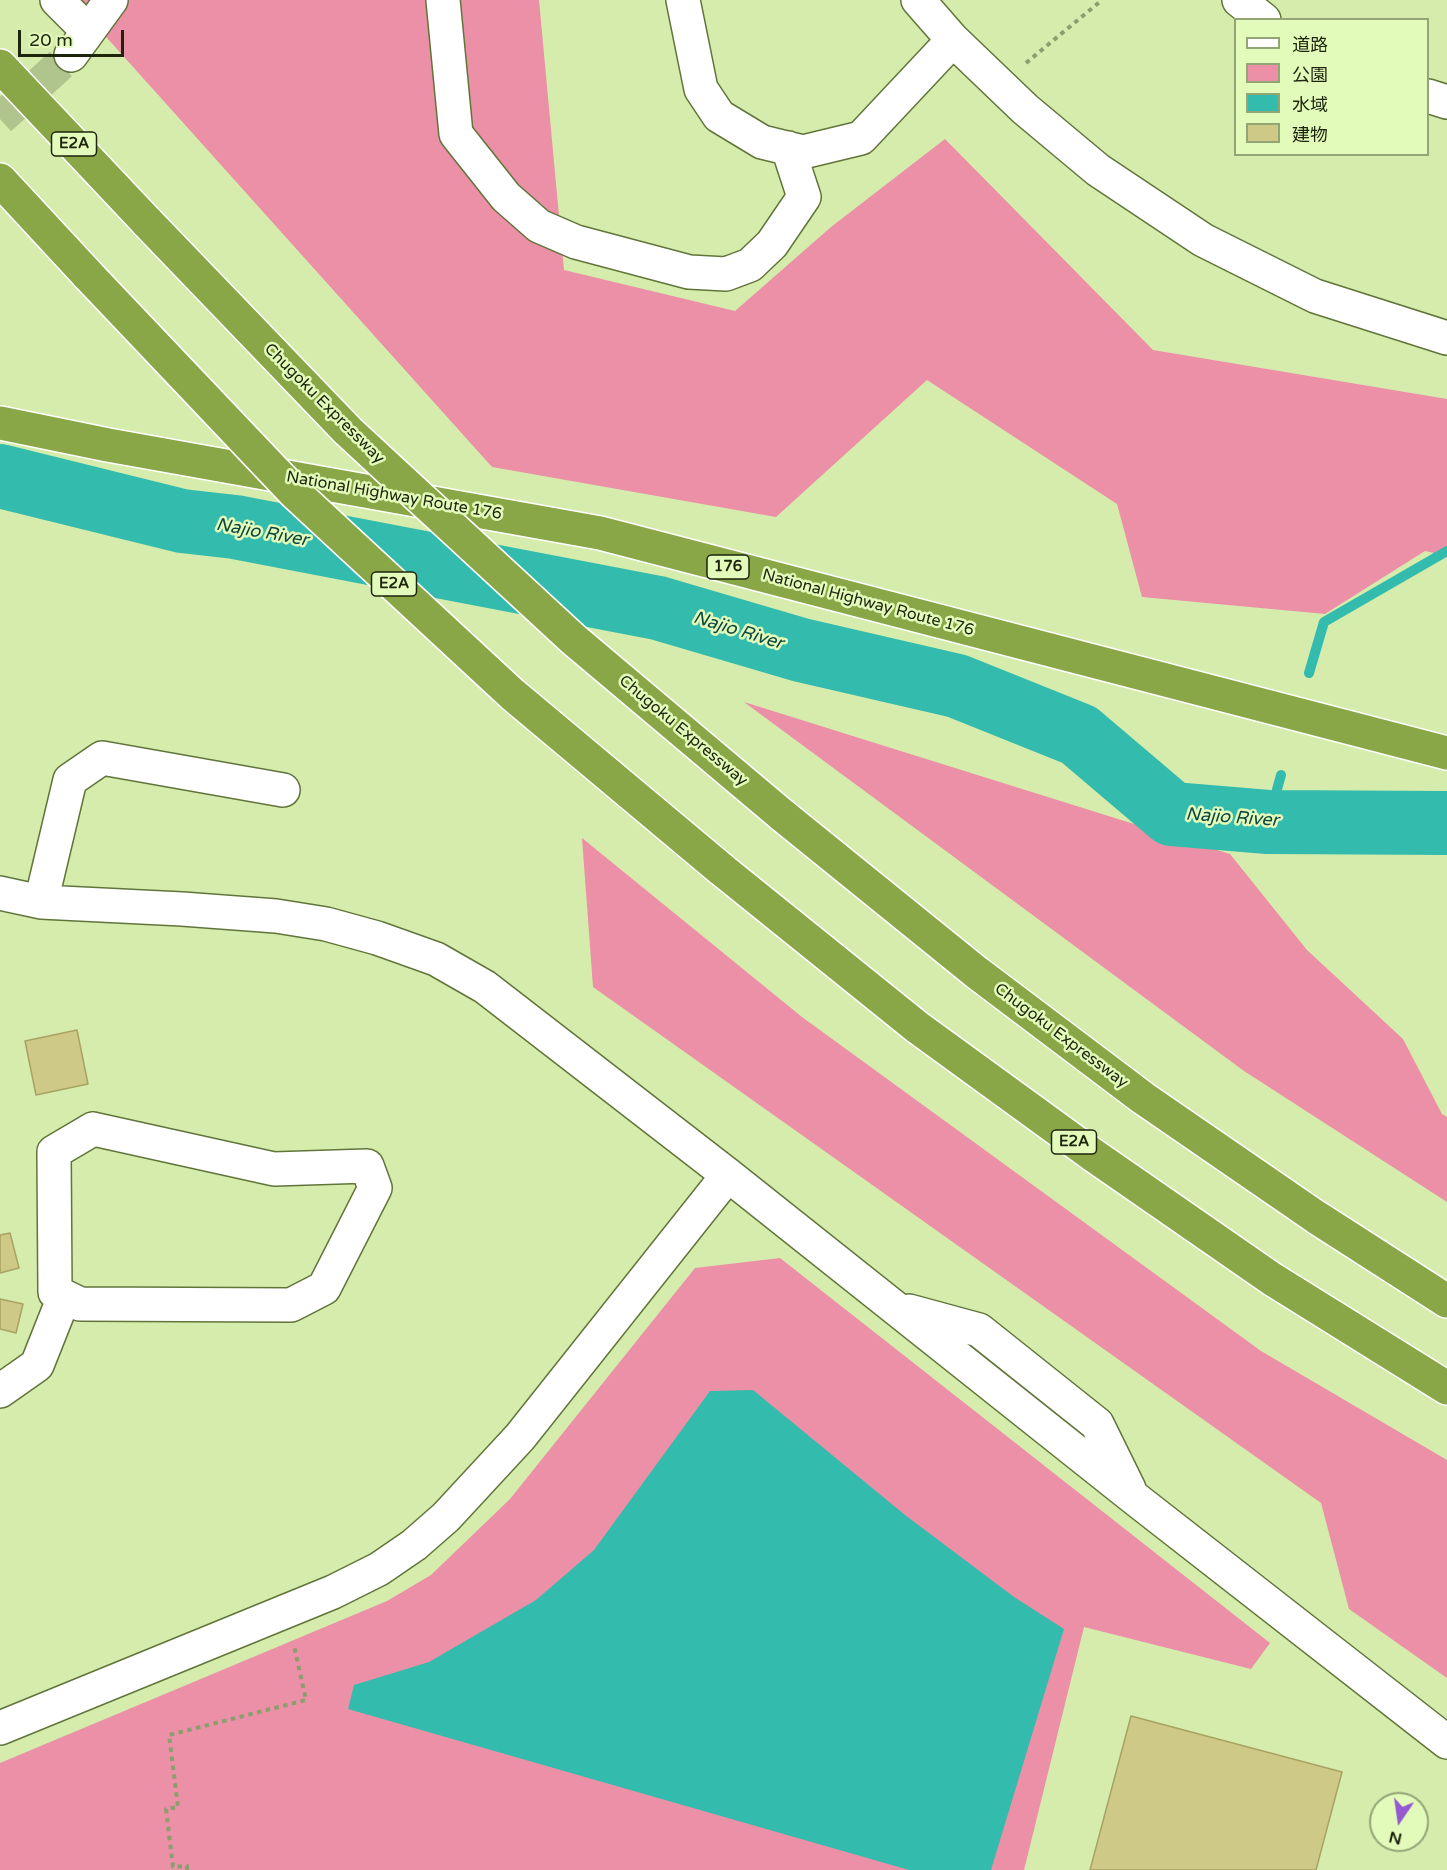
<!DOCTYPE html>
<meta charset="utf-8">
<style>
body{margin:0}
#map{position:relative;width:1447px;height:1870px;overflow:hidden;background:#d5ecad;font-family:"Varela Round","Noto Sans JP",sans-serif}
canvas{display:block}
.legend{position:absolute;left:1234px;top:18px;width:195px;height:138px;box-sizing:border-box;background:#e2faba;border:2px solid #93a575;margin:0;padding:8px 10px;list-style:none;font-size:18px;color:#1d250d}
.legend li{display:flex;align-items:center;gap:12px;height:30px}
.legend b{width:30px;border:2px solid #93a575}
.north{position:absolute;left:1369px;top:1792px;width:60px;height:60px;box-sizing:border-box;background:#e2faba;border:2px solid #93a575;border-radius:50%;rotate:193deg;font-size:16px;font-weight:700;line-height:24px;text-align:center;color:#1d250d}
.north::after{content:'';display:block;margin:auto;width:21px;height:27px;background:#955ad1;clip-path:polygon(50% 0,100% 100%,50% 72%,0 100%)}
.scale{position:absolute;left:18px;top:30px;width:106px;height:27px;box-sizing:border-box;border:3px solid #1d250d;border-top:0;padding-left:8px;font-size:18px;line-height:21px;white-space:nowrap;color:#1d250d;-webkit-text-stroke:4px #e2faba;paint-order:stroke}
</style>
<div id="map">
<canvas width="1447" height="1870"></canvas>
<ul class="legend">
<li><b style="height:8px;background:#fff"></b>道路</li>
<li><b style="height:16px;background:#eb90a7"></b>公園</li>
<li><b style="height:16px;background:#33bcad"></b>水域</li>
<li><b style="height:16px;background:#cec987"></b>建物</li>
</ul>
<div class="north">N</div>
<div class="scale">20 m</div>
</div>
<script>
const context = document.querySelector('canvas').getContext('2d');
context.lineJoin = 'round';
function paint(path, color) { context.fillStyle = color; context.fill(path, 'evenodd'); }
const toPath = rows => new Path2D(rows.map(r => 'M' + r).join(''));
function stroke(path, color, width, dash) { context.strokeStyle = color; context.lineWidth = width; context.lineCap = dash ? 'butt' : 'round'; context.setLineDash(dash || []); context.stroke(path); }
function write(font, color, halo, rows, align = 'center') {
  context.font = font + ' "Varela Round",sans-serif'; context.lineWidth = 5; context.setLineDash([]); context.textBaseline = 'middle'; context.strokeStyle = halo; context.fillStyle = color; for (const [text, x, y, turn = 0] of rows) {
    context.save(); context.translate(x, y); context.rotate((+turn || 0) * Math.PI / 180); context.textAlign = isNaN(turn) ? turn : align; if (halo) context.strokeText(text, 0, 0); context.fillText(text, 0, 0); context.restore();
  }
}
paint(toPath([
 [73,0,539,0,564,270,735,311,831,227,945,139,1153,350,1447,399,1447,556,1425,551,1325,614,1142,597,1117,504,927,380,776,517,492,467],
 [744,702,1230,854,1307,950,1403,1039,1442,1114,1447,1117,1447,1202,1244,1071],
 [582,838,802,1017,1261,1351,1447,1460,1447,1678,1349,1609,1321,1503,593,987],
 [780,1258,1270,1643,1251,1669,1084,1627,1024,1870,0,1870,0,1763,387,1601,431,1575,510,1499,695,1268]
]), '#eb90a7');
paint(toPath([
 [753,1390,905,1515,1014,1597,1064,1629,991,1870,909,1870,348,1709,354,1685,429,1662,536,1600,594,1550,710,1391]
]), '#33bcad');
stroke(toPath([
 [1309,673,1324,622,1447,551],
 [1268,822,1281,775]
]), '#33bcad', 10);
stroke(toPath([
 [0,476,182,521,235,527,658,608,801,650,957,686,1079,735,1172,814,1268,822,1447,823]
]), '#33bcad', 64);
const building = toPath([
 [77,1030,88,1084,36,1095,25,1041,77,1030],
 [10,1233,19,1268,0,1273,0,1235,10,1233],
 [0,1299,23,1304,16,1333,0,1329,0,1299],
 [1131,1716,1342,1772,1316,1870,1090,1870,1131,1716]
]);
paint(building, '#cec987');
stroke(building, '#a8a362', 1.5);
stroke(toPath([
 [0,119,71,55]
]), '#b0c48d', 33, [33, 16]);
const minor = toPath([
 [57,0,88,31],
 [443,0,456,134,506,197,539,226,576,242,689,272,726,274,750,265,772,244,804,197,788,148],
 [683,0,701,89,719,116,762,142,803,152,861,138,953,40],
 [918,0,953,40,1025,109,1098,170,1203,240,1315,296,1447,338],
 [1239,0,1264,20],
 [71,55,111,0],
 [1428,96,1447,102],
 [0,893,41,902,182,909,276,916,326,924,377,938,436,959,485,987,728,1175,1133,1497,1447,1742],
 [41,902,70,780,102,758,283,790],
 [93,1129,274,1169,367,1166,375,1188,324,1288,291,1305,80,1304,55,1292,54,1152,93,1129],
 [909,1311,979,1330,1097,1424,1129,1489],
 [0,1391,37,1365,64,1297],
 [0,1728,333,1592,379,1569,414,1545,446,1517,520,1437,728,1175]
]);
const highway = toPath([
 [0,66,148,223],
 [0,180,89,276],
 [0,423,108,445,600,533,1447,753],
 [782,815,976,972,1143,1098,1316,1217,1447,1301],
 [721,869,917,1027,1093,1155,1272,1279,1447,1388]
]);
stroke(minor, '#61753a', 36);
stroke(highway, '#fff', 36);
stroke(toPath([
 [1026,63,1102,0],
 [187,1870,187,1866,173,1867,166,1809,178,1807,169,1735,306,1700,294,1646]
]), '#8c9d6e', 4, [4.5, 4.5]);
stroke(minor, '#fff', 33);
stroke(highway, '#89a746', 33);
const highwayBridge = toPath([
 [148,223,348,431,573,639,782,815],
 [89,276,295,493,512,694,721,869]
]);
stroke(highwayBridge, '#fff', 36, []);
stroke(highwayBridge, '#89a746', 33);
for (const [x, y, w] of [
 [74,144,45],
 [728,567,42],
 [394,584,45],
 [1074,1142,45]
]) { const box = new Path2D(); box.roundRect(x - w / 2, y - 12, w, 24, 4.5); context.fillStyle = '#e2faba'; context.fill(box); stroke(box, '#1d250d', 1.5); }
write('bold 15px', '#1d250d', null, [
 ["E2A",74,144],
 ["176",728,567],
 ["E2A",394,584],
 ["E2A",1074,1142]
]);
write('16px', '#1d250d', '#e2faba', [
 ["Chugoku Expressway",324,404,45],
 ["National Highway Route 176",394,496,10],
 ["National Highway Route 176",868,603,15],
 ["Chugoku Expressway",683,731,40],
 ["Chugoku Expressway",1061,1036,37]
]);
write('italic 18px', '#0c4741', '#e2faba', [
 ["Najio River",262,533,10],
 ["Najio River",738,631,17],
 ["Najio River",1232,818,4]
]);
</script>
